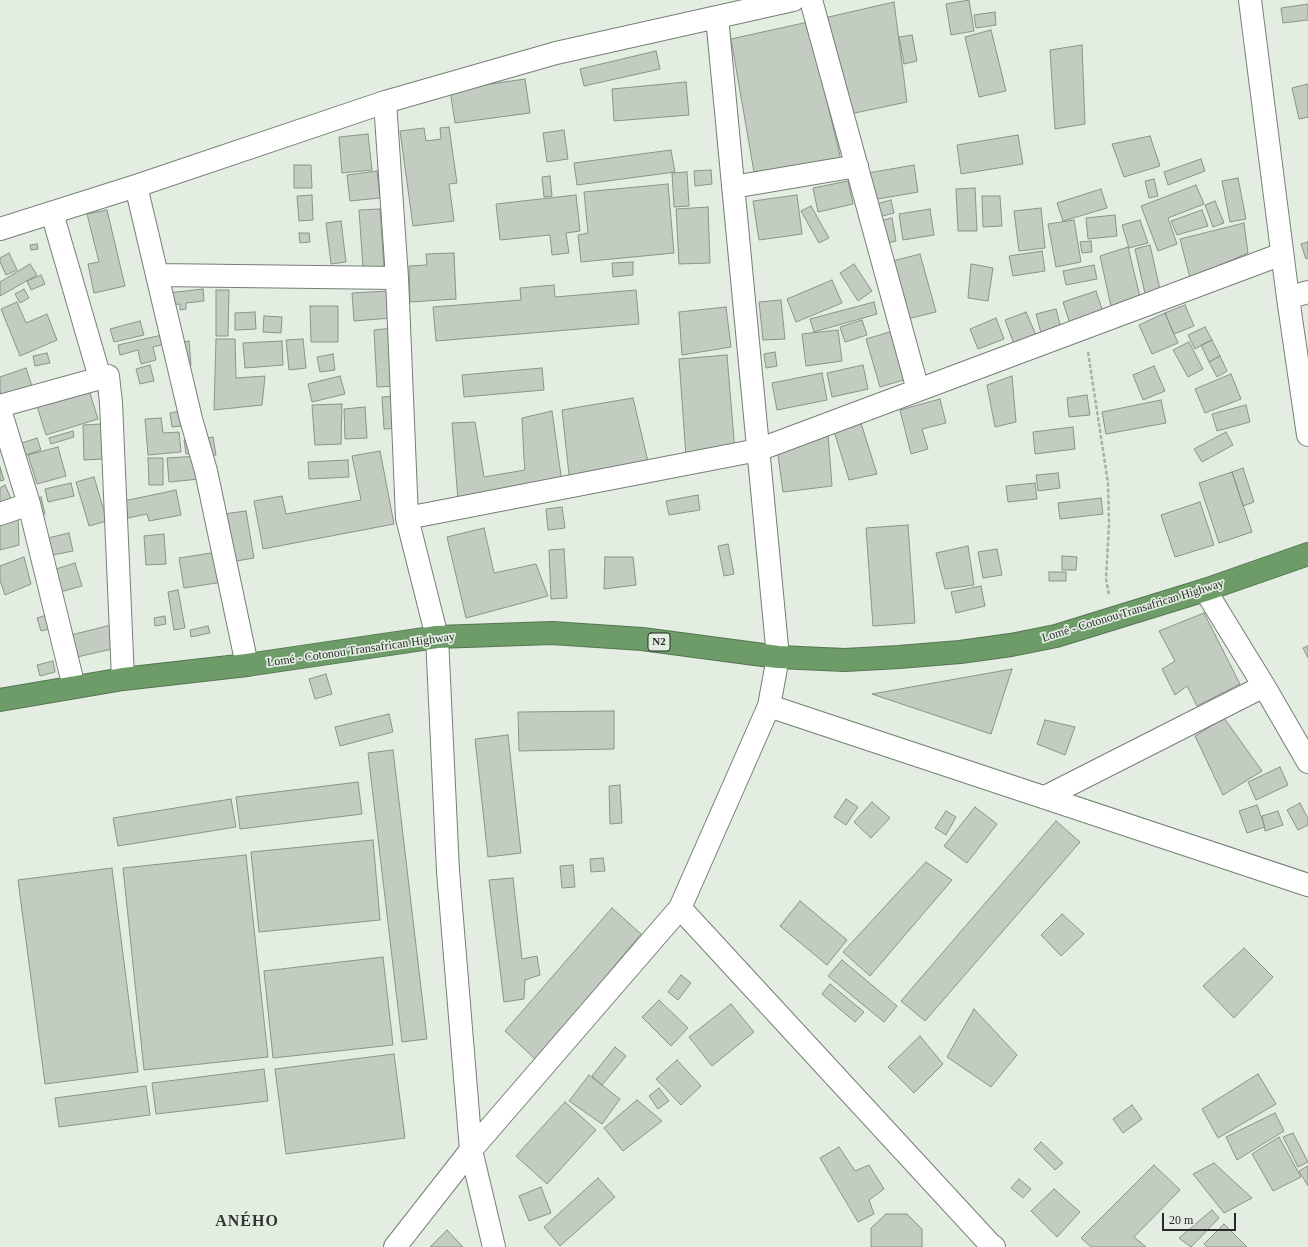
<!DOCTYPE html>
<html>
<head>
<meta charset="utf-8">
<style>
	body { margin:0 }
	#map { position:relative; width:1308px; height:1247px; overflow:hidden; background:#e3ede2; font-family:"Times New Roman",serif }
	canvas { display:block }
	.scale { position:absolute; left:1162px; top:1213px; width:74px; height:18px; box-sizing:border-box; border:2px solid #282c28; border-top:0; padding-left:5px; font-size:12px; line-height:14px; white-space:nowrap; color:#282c28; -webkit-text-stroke:3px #e3ede2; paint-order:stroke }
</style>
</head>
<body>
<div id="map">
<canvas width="1308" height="1247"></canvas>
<div class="scale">20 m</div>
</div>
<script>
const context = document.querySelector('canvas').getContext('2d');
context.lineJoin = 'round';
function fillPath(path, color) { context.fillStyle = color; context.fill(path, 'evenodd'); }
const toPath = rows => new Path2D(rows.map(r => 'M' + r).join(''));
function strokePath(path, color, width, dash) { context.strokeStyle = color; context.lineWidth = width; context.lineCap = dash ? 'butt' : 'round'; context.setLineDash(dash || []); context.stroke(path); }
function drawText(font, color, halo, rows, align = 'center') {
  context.font = font + ' "Times New Roman",serif'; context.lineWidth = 3.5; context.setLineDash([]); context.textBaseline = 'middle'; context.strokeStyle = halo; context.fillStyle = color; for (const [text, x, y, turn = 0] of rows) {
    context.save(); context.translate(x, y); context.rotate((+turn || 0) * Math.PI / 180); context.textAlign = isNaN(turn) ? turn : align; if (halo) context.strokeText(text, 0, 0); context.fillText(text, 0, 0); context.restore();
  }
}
const building = toPath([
	[969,0,974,31,951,35,946,4,969,0],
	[894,2,907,102,850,114,824,18,894,2],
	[1308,4,1308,20,1283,23,1281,8,1308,4],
	[995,12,996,25,976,28,974,15,995,12],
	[808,22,841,160,754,172,731,39,808,22],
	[991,30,1006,91,979,97,965,37,991,30],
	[912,35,917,61,904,64,899,37,912,35],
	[1082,45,1085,124,1055,129,1050,50,1082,45],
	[656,51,660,69,584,86,580,69,656,51],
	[525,79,530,113,455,123,450,90,525,79],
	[686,82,689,115,614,121,612,89,686,82],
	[1308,84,1308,117,1299,119,1292,88,1308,84],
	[449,127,457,183,449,184,454,221,413,226,400,131,424,128,426,141,441,139,440,128,449,127],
	[564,130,568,159,547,162,543,133,564,130],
	[368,134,372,170,342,173,339,137,368,134],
	[1018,135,1023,164,961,174,957,145,1018,135],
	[1150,136,1160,166,1124,177,1112,144,1150,136],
	[671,150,675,172,577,185,574,163,671,150],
	[1201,159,1205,171,1168,185,1164,172,1201,159],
	[294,165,311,165,312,188,294,188,294,165],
	[914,165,918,192,872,200,868,173,914,165],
	[711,170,712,184,695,186,694,171,711,170],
	[377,171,380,198,350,201,347,175,377,171],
	[687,172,689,206,674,207,672,173,687,172],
	[550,176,552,196,544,197,542,177,550,176],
	[1238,178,1246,219,1230,222,1222,181,1238,178],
	[1154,179,1158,196,1149,198,1145,181,1154,179],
	[848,181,853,204,818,212,813,188,848,181],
	[668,184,674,253,581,262,578,235,588,233,584,192,668,184],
	[1196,185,1204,204,1168,218,1177,244,1158,251,1141,206,1196,185],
	[975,188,977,231,958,231,956,189,975,188],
	[1101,189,1107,208,1063,221,1057,203,1101,189],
	[312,195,313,220,299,221,297,196,312,195],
	[576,195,580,231,566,233,569,253,552,255,550,235,500,240,496,204,576,195],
	[797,195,802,234,759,240,753,201,797,195],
	[982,196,1000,196,1002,226,983,227,982,196],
	[891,200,894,213,875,218,872,205,891,200],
	[1215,201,1224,223,1213,227,1205,205,1215,201],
	[811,206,829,238,819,243,801,211,811,206],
	[708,207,710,263,679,264,676,209,708,207],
	[1041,208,1045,248,1019,251,1014,211,1041,208],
	[380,209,384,267,363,268,359,210,380,209],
	[930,209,934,235,903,240,899,214,930,209],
	[107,210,125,286,94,293,88,264,99,262,87,214,107,210],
	[1202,210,1208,226,1177,235,1171,221,1202,210],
	[1115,215,1117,236,1088,239,1086,218,1115,215],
	[892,218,896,241,883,244,879,221,892,218],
	[1074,220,1081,262,1056,267,1048,224,1074,220],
	[1140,220,1148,243,1129,248,1122,225,1140,220],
	[341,221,346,262,331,264,326,223,341,221],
	[1244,223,1248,253,1190,278,1180,239,1244,223],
	[299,233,309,233,310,242,300,243,299,233],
	[1091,241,1092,252,1082,253,1080,242,1091,241],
	[1308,242,1308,258,1306,259,1301,244,1308,242],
	[37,244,38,249,31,250,30,245,37,244],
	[1150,245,1161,294,1146,298,1135,249,1150,245],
	[1128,247,1141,301,1112,311,1100,256,1128,247],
	[1042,251,1045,271,1013,276,1009,256,1042,251],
	[9,253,17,270,6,275,0,262,0,258,9,253],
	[454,253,456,299,410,302,409,266,427,265,426,254,454,253],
	[920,254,936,312,907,319,889,262,920,254],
	[633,262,633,275,613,277,612,263,633,262],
	[30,264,37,275,0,296,0,282,30,264],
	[854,264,872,291,858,301,840,273,854,264],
	[971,264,993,268,988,301,968,298,971,264],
	[1094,265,1097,279,1066,285,1063,271,1094,265],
	[41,275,45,284,31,290,27,281,41,275],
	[832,280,842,303,796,322,787,299,832,280],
	[554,285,555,297,636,290,639,324,436,341,433,307,521,300,520,288,554,285],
	[24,289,29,298,20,303,15,294,24,289],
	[203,289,204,301,186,303,186,309,180,310,180,304,170,305,168,293,203,289],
	[216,290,229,290,228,336,216,336,216,290],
	[389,291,391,318,354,321,352,293,389,291],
	[1096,291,1103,312,1070,324,1063,302,1096,291],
	[781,300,785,339,763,340,759,302,781,300],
	[17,302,26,323,47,314,57,340,20,356,1,309,17,302],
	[874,302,877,314,814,332,810,319,874,302],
	[1185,305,1194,326,1174,334,1165,313,1185,305],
	[310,306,338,306,338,342,311,342,310,306],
	[726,307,731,347,682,355,679,312,726,307],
	[1056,309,1061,328,1041,333,1036,314,1056,309],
	[255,312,256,329,235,330,235,313,255,312],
	[1026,312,1036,335,1014,344,1005,320,1026,312],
	[1165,313,1178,343,1152,354,1139,325,1165,313],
	[264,316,282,317,281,333,263,332,264,316],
	[996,318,1004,339,978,349,970,329,996,318],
	[862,320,867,335,845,342,840,327,862,320],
	[140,321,144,335,114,342,110,329,140,321],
	[1205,327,1212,340,1195,349,1188,335,1205,327],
	[393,328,396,386,377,387,374,330,393,328],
	[838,330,842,361,806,366,802,334,838,330],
	[893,331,907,379,880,387,866,339,893,331],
	[162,335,164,344,153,347,156,360,141,364,138,350,120,355,118,345,162,335],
	[216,339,235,339,236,378,265,376,262,405,214,410,216,339],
	[303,339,306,368,289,370,286,340,303,339],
	[1212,340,1220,356,1209,362,1201,345,1212,340],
	[189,341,191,365,185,365,182,342,189,341],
	[282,341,283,365,245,368,243,343,282,341],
	[1189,342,1203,369,1188,377,1173,350,1189,342],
	[775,352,777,366,766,368,764,354,775,352],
	[47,353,50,363,35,366,33,356,47,353],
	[333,354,335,370,320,372,317,357,333,354],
	[727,355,735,452,686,456,679,359,727,355],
	[1220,356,1227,371,1217,377,1209,362,1220,356],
	[150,365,154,381,140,384,136,369,150,365],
	[863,365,868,389,832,397,827,373,863,365],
	[1154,366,1165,391,1143,400,1133,375,1154,366],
	[26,368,33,389,3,400,0,391,0,377,26,368],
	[542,368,544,390,464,397,462,375,542,368],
	[822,373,827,400,777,410,772,383,822,373],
	[1231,374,1241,399,1205,413,1195,389,1231,374],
	[340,376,345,394,312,402,308,384,340,376],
	[1012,376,1016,422,995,427,987,385,1012,376],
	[89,390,98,419,46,435,37,406,89,390],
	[1087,395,1090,415,1069,417,1067,398,1087,395],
	[397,396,399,428,384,429,382,397,397,396],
	[633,398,649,466,570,484,562,410,633,398],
	[940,399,946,423,922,429,928,449,911,454,900,410,940,399],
	[1161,400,1166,423,1106,434,1102,412,1161,400],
	[342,404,341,444,315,445,312,405,342,404],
	[1246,405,1250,422,1217,431,1212,414,1246,405],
	[365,407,367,438,345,439,344,409,365,407],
	[187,410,189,425,172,427,170,413,187,410],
	[552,411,562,483,458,501,452,423,475,422,484,477,525,470,524,459,522,418,552,411],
	[161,418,163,433,179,432,181,452,148,455,145,419,161,418],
	[861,423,877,474,849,480,834,431,861,423],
	[102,424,103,459,84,460,83,425,102,424],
	[1073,427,1075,449,1035,454,1033,432,1073,427],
	[73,431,74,437,51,444,49,438,73,431],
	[1226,432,1233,445,1202,462,1194,449,1226,432],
	[828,434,832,486,783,492,777,448,828,434],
	[213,437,216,455,203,457,200,439,213,437],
	[37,438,41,450,17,458,13,446,37,438],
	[192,438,195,453,186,454,184,440,192,438],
	[58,447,66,476,37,484,28,455,58,447],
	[380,451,394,524,263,549,254,501,282,496,286,514,361,500,352,456,380,451],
	[199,456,200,479,169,482,167,458,199,456],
	[148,458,163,458,163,485,149,485,148,458],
	[348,460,349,477,309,479,308,462,348,460],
	[0,467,4,480,0,481,0,467],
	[1243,468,1254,502,1243,506,1232,472,1243,468],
	[1232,472,1252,532,1219,543,1199,483,1232,472],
	[1058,473,1060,488,1038,491,1036,475,1058,473],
	[94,477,107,521,89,526,76,482,94,477],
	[71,483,74,496,48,502,45,489,71,483],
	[1035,483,1037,499,1008,502,1006,486,1035,483],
	[5,485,12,501,0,506,0,488,5,485],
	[176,490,181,515,149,521,147,514,128,518,124,501,176,490],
	[698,495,700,510,669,515,666,501,698,495],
	[41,497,45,514,34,516,31,499,41,497],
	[1101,498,1103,514,1060,519,1058,503,1101,498],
	[1200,502,1214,545,1175,557,1161,515,1200,502],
	[562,507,565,528,548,530,546,509,562,507],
	[246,511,254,558,231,562,224,514,246,511],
	[18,517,19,545,0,550,0,522,18,517],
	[908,525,915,623,873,626,866,528,908,525],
	[484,528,494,573,536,564,548,596,466,618,447,537,484,528],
	[69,533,73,551,53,555,48,538,69,533],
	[164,534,166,564,146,565,144,536,164,534],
	[728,544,734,574,724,576,718,546,728,544],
	[968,546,974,585,945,589,936,553,968,546],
	[564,549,567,598,551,599,549,550,564,549],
	[997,549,1002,575,983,578,978,552,997,549],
	[218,552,223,582,184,588,179,558,218,552],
	[1062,556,1077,557,1076,570,1062,570,1062,556],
	[24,557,31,584,5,595,0,580,0,566,24,557],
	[605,557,633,557,636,585,604,589,605,557],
	[75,563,82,586,60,592,53,570,75,563],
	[1049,572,1066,572,1066,581,1049,581,1049,572],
	[981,586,985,606,956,613,951,592,981,586],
	[178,590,185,628,174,630,168,592,178,590],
	[1204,613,1240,684,1197,706,1187,686,1175,695,1162,669,1175,661,1159,631,1204,613],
	[50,614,54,628,41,631,37,618,50,614],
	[165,616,166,624,155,626,154,618,165,616],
	[115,624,121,647,77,657,71,635,115,624],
	[208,626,210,633,191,637,190,630,208,626],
	[1308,646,1308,658,1303,648,1308,646],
	[53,661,55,672,40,676,37,665,53,661],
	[1012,669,991,734,872,694,1012,669],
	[326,674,332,694,315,699,309,679,326,674],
	[614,711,614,749,519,751,518,712,614,711],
	[389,714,393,732,340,746,335,727,389,714],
	[1224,718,1262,771,1223,795,1195,736,1224,718],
	[1045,720,1075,727,1065,755,1037,744,1045,720],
	[508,735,521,853,488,857,475,739,508,735],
	[393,750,427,1039,402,1042,368,753,393,750],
	[1280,767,1288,785,1256,800,1248,782,1280,767],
	[358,782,362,814,240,829,236,797,358,782],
	[620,785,622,823,610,824,609,786,620,785],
	[231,799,236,827,118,846,113,818,231,799],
	[846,799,858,807,846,825,834,817,846,799],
	[872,802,890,818,871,838,854,822,872,802],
	[1300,803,1308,819,1308,825,1298,830,1287,810,1300,803],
	[1257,805,1265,827,1247,833,1239,811,1257,805],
	[975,807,997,824,967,863,944,846,975,807],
	[946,811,956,817,946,835,935,828,946,811],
	[1278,811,1283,825,1265,831,1262,816,1278,811],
	[1056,821,1080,842,925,1021,901,1001,1056,821],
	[373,840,380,920,259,932,251,852,373,840],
	[246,855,268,1057,144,1070,123,868,246,855],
	[603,858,605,871,591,872,590,859,603,858],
	[926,862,952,880,870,976,843,952,926,862],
	[573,865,575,887,562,888,560,866,573,865],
	[112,868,138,1072,45,1084,18,880,112,868],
	[513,878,522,959,537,956,540,975,525,980,524,999,504,1002,489,880,513,878],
	[800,901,847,940,827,965,780,926,800,901],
	[612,908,641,934,536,1060,505,1031,612,908],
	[1062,914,1084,934,1061,956,1041,935,1062,914],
	[1244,948,1273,977,1234,1018,1203,986,1244,948],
	[383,957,393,1045,273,1058,264,971,383,957],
	[842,960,897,1006,884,1022,828,976,842,960],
	[681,975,691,983,678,1000,668,992,681,975],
	[830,984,864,1012,855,1022,822,994,830,984],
	[659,1000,688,1028,671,1046,642,1017,659,1000],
	[731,1004,754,1032,712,1066,689,1037,731,1004],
	[974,1009,1017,1055,991,1087,947,1057,974,1009],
	[920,1036,943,1064,914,1093,888,1067,920,1036],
	[615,1047,626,1056,602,1085,592,1076,615,1047],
	[394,1054,405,1138,286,1154,275,1069,394,1054],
	[677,1060,701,1086,681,1105,656,1079,677,1060],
	[264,1069,268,1101,156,1114,152,1083,264,1069],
	[1258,1074,1276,1104,1218,1138,1202,1109,1258,1074],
	[589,1075,620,1099,602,1124,569,1101,589,1075],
	[146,1086,150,1115,59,1127,55,1098,146,1086],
	[659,1088,669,1101,658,1109,649,1096,659,1088],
	[637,1100,662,1121,623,1151,604,1128,637,1100],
	[565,1102,596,1130,547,1184,516,1156,565,1102],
	[1132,1105,1142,1119,1123,1133,1113,1119,1132,1105],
	[1275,1113,1284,1131,1237,1160,1226,1137,1275,1113],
	[1293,1133,1308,1162,1298,1167,1283,1137,1293,1133],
	[1279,1137,1301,1177,1273,1191,1252,1154,1279,1137],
	[1041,1142,1063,1163,1055,1170,1034,1149,1041,1142],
	[839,1147,855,1171,869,1165,884,1189,869,1200,874,1214,858,1222,820,1158,839,1147],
	[1214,1163,1252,1198,1224,1213,1193,1174,1214,1163],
	[1154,1165,1180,1190,1134,1237,1146,1247,1091,1247,1081,1238,1154,1165],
	[1308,1166,1308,1186,1299,1171,1308,1166],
	[598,1178,615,1197,560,1246,544,1227,598,1178],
	[1019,1179,1031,1189,1023,1198,1011,1188,1019,1179],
	[541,1187,551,1213,529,1221,519,1196,541,1187],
	[1054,1189,1080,1212,1057,1237,1031,1211,1054,1189],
	[1212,1210,1219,1218,1191,1247,1179,1238,1212,1210],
	[886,1214,907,1214,922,1229,922,1247,871,1247,871,1228,886,1214],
	[1224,1224,1247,1247,1207,1247,1204,1244,1224,1224],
	[447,1230,463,1247,430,1247,447,1230]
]);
fillPath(building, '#c2ccc1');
strokePath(building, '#8a9489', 1);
const minor = toPath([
	[811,0,918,390],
	[1250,0,1288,298,1308,435],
	[385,102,397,278,407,518,437,637,448,871,471,1150,494,1247],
	[136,186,191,419,206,471,247,665],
	[733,187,857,166],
	[52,213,100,378],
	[0,229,136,186,385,102,556,53,793,0],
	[157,275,397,278],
	[1288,298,1308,292],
	[0,406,108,376,111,403,123,679],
	[0,410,29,504,74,687],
	[0,514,29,504],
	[407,518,758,450,1282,254],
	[1205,590,1264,686,1308,762],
	[769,706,1308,885],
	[1045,797,1264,686],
	[680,908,990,1244,994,1247],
	[395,1247,471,1150,680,908,769,706,778,657,717,17]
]);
const highway = toPath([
	[0,700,123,679,247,665,437,637,552,633,642,639,778,657,845,660,899,657,960,652,1011,645,1056,636,1205,590,1308,554]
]);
strokePath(minor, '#767f75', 24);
strokePath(highway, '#557552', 24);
strokePath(toPath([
	[1088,352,1108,483,1109,524,1106,579,1109,595]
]), '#a8b0a7', 2.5, [4, 2]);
strokePath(minor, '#fff', 22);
strokePath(highway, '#6d9c68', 22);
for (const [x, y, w] of [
	[659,642,22]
]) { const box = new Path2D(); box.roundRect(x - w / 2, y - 9, w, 18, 3); context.fillStyle = '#e3ede2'; context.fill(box); strokePath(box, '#282c28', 1); }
drawText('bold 11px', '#282c28', null, [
	["N2",659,642]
]);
drawText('12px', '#282c28', '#e3ede2', [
	["Lomé - Cotonou Transafrican Highway",1133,611,-17],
	["Lomé - Cotonou Transafrican Highway",361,650,-8]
]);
context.letterSpacing = '1px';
drawText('bold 16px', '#2f362e', '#e3ede2', [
	["ANÉHO",247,1222]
]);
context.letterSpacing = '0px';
</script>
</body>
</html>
